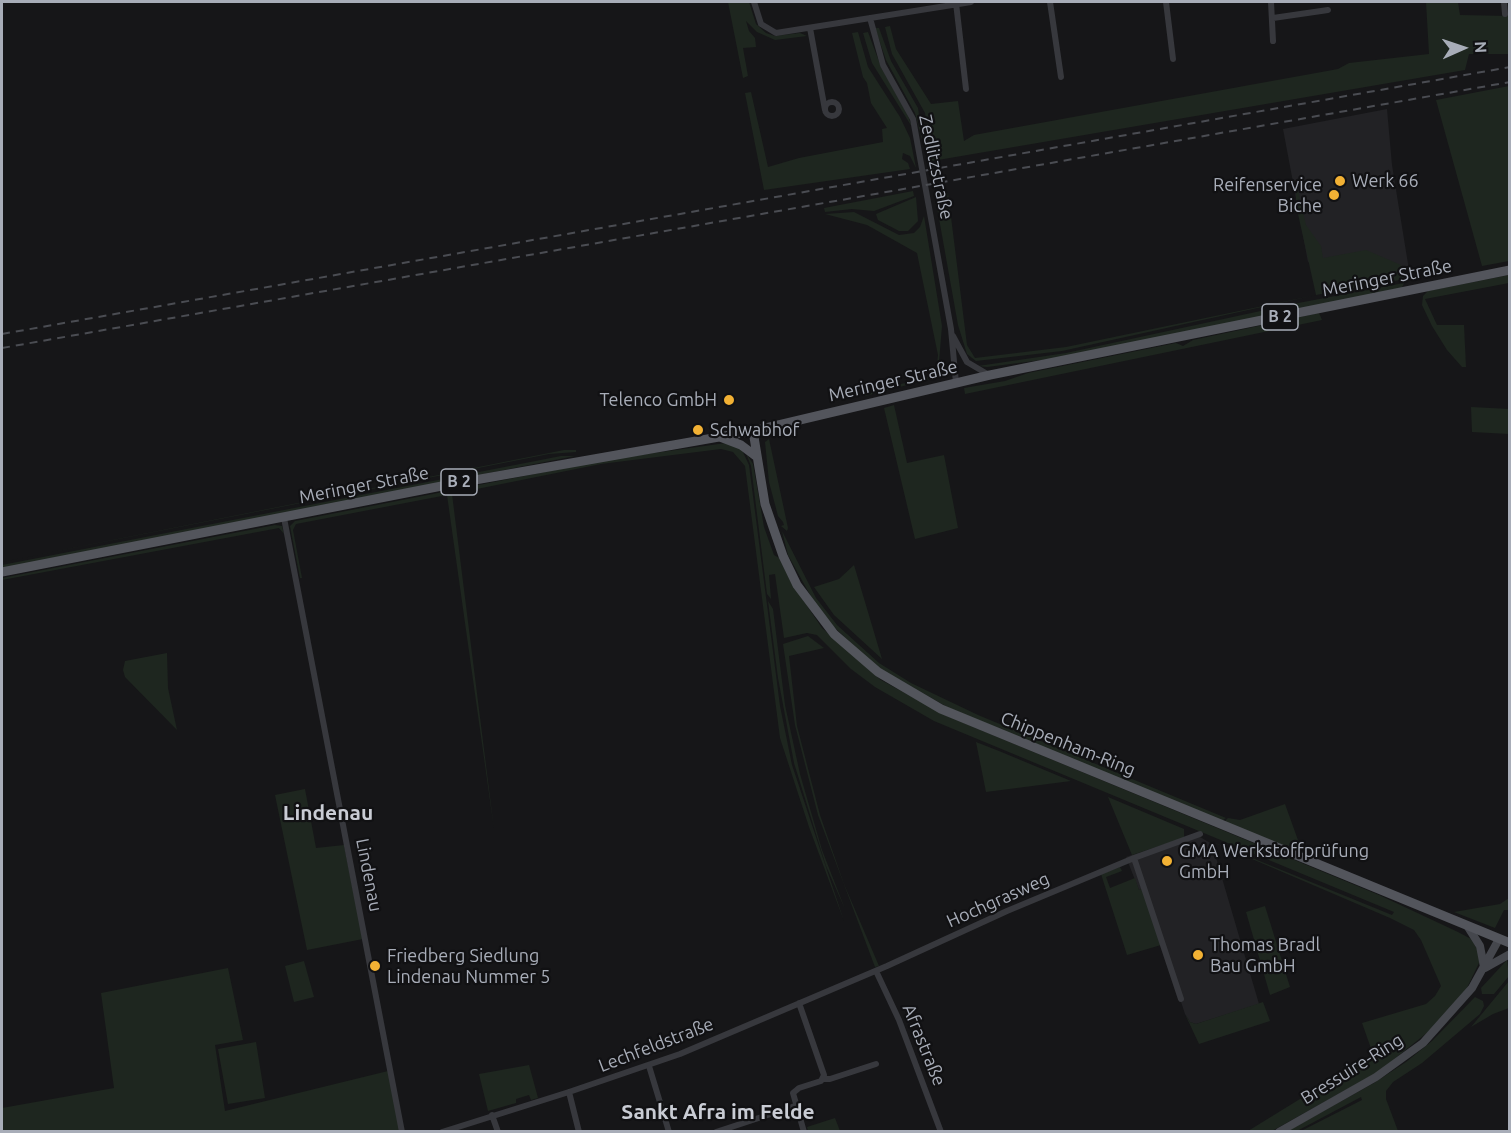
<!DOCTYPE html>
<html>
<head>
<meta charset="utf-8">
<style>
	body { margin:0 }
	#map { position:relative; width:1511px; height:1133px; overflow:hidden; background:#161618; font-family:Ubuntu,sans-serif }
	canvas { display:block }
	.frame { position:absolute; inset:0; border:3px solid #a8adb8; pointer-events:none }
	.north { position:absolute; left:1433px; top:18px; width:60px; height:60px; -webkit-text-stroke:4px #111113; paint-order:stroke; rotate:87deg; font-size:16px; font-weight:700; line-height:24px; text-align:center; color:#a8adb8 }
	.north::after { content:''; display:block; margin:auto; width:21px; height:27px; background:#a8adb8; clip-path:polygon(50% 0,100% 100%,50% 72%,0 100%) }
</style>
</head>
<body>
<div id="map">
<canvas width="1511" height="1133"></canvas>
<div class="frame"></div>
<div class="north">N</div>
</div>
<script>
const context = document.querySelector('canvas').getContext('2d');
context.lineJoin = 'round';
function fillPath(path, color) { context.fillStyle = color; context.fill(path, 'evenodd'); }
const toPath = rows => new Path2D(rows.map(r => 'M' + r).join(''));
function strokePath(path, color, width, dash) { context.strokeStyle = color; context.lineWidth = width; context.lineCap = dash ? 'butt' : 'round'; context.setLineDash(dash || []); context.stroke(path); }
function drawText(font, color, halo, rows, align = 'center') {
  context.font = font + ' Ubuntu,sans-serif'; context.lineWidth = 4.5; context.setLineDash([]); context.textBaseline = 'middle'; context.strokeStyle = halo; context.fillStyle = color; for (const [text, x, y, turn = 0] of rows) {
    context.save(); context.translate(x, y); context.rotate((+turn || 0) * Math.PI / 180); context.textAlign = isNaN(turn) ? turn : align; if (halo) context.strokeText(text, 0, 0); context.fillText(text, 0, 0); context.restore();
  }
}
fillPath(toPath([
	[1387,109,1392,165,1409,270,1362,254,1308,262,1283,129],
	[1186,837,1200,837,1212,844,1259,1004,1196,1024,1190,1022,1185,1014,1144,889,1139,890,1126,857]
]), '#222225');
fillPath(toPath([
	[728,2,749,2,756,24,766,33,775,36,800,33,807,36,775,40,757,32,746,21,749,31,755,38,756,47,743,48,748,76,743,78],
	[1426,2,1458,2,1460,15,1509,16,1510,54,1469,54,1465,70,932,161,925,113,892,54,885,27,890,26,896,49,931,104,958,101,964,141,974,135,1338,69,1349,63,1429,54],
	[875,28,879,28,891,61,918,108,923,143,915,113,886,60],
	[858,32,868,67,900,117,910,138,916,168,910,156,903,153,902,159,908,163,910,169,764,190,745,93,751,92,768,167,799,158,883,142,882,129,887,128,871,103,867,83,863,77,852,33],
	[868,32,881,67,907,113,912,127,872,63,863,33],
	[1509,86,1509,261,1482,266,1436,100],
	[1296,181,1306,225,1321,246,1323,258,1366,250,1401,265,1405,279,1316,295,1062,351,976,361,967,354,958,325,935,196,948,193,967,345,975,358,1066,347,1316,295,1296,205],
	[913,191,914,196,874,211,852,209,825,212,824,208],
	[916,197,918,221,908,231,899,231,878,220,876,214],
	[854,212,899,235,914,233,920,227,924,216,942,326,938,374,934,378,865,396,863,395,936,374,938,355,917,253,867,225,825,214],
	[1509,275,1509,283,1425,299,1437,325,1464,325,1466,367,1462,367,1447,350,1432,326,1422,305,1423,296,1428,291],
	[1404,283,1402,288,1058,358,987,367,978,366,1066,353,1293,304],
	[1319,313,1322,320,965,394,964,388,1005,381,1028,373,1176,343,1183,346,1193,340],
	[894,405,907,463,944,455,958,528,915,539,884,408],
	[1471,407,1509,409,1509,434,1472,432],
	[769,439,788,528,787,531,781,526,784,525,783,522,778,516,769,482,765,442],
	[726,443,740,446,749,465,780,706,792,765,844,921,809,827,780,738,745,466,733,452,721,449,601,464,452,494,494,829,447,495,296,524,293,530,302,578,300,578,290,526,295,521,611,459],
	[564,450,576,450,576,452,549,454,2,562],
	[746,453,753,464,764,527,774,555,779,558,791,582,822,628,881,680,949,717,1379,895,1458,932,1471,939,1479,952,1479,963,1464,994,1438,1024,1378,1072,1272,1131,1248,1131,1373,1054,1362,1023,1426,1004,1435,996,1441,986,1421,940,1414,930,1390,918,1203,838,1392,915,1394,912,934,721,875,687,851,669,817,635,807,633,784,638,775,574,769,575,771,599,767,594,751,466],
	[561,456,575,456,2,569,2,565],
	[275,525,282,526,284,534,279,528,2,580,2,578],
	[782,531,816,598,837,625,879,663,911,683,978,715,1226,818,1222,821,949,708,875,666,833,626,814,602,788,555],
	[854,565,882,659,834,615,814,587,839,579],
	[768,601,773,609,785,705,800,774,822,850,845,909,826,866,794,763,778,678],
	[808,636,824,648,789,656,797,726,820,815,844,884,879,966,875,967,818,815,795,725,783,644],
	[167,653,168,688,177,730,125,677,123,670,125,661],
	[976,742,999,751,1071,781,986,792],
	[305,789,316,848,344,845,363,939,307,950,275,795],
	[1108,797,1184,829,1184,838,1132,855],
	[1285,804,1303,854,1224,822,1228,818,1240,820],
	[1120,867,1122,871,1106,877,1110,888,1135,878,1139,890,1144,888,1161,945,1127,955,1101,874],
	[1509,898,1509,910,1504,910,1495,928,1454,912,1500,904],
	[1265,906,1290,987,1270,995,1246,912],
	[1507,960,1509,976,1494,994,1482,994,1481,988],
	[304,961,314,997,294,1002,285,966],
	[228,968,243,1040,215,1045,225,1111,388,1071,400,1131,2,1132,2,1108,114,1088,101,993],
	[1509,981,1509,1008,1493,1014,1471,1027],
	[1475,997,1483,1001,1484,1006,1480,1014,1422,1063,1393,1082,1386,1091,1386,1099,1398,1131,1301,1131,1362,1100,1361,1097,1297,1131,1286,1132,1374,1083,1406,1062,1432,1041],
	[1263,1002,1270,1021,1199,1044,1185,1014,1190,1022,1196,1024],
	[256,1042,265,1098,228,1104,218,1049],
	[529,1065,538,1098,531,1100,529,1095,516,1099,516,1103,488,1111,479,1074],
	[835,1118,840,1131,808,1131,807,1127]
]), '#1e261f');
strokePath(toPath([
	[754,2,761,24,776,33,971,2],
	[1050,2,1061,77],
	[1166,2,1173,59],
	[1271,2,1273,41],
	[1504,2,1505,14],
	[956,3,966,89],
	[870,18,883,65,913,119,951,329,956,383],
	[1273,18,1328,10],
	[810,28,825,110],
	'825 109a7 7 0 1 1 14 0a7 7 0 1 1-14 0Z',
	[953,336,967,362,989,375],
	[284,518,402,1132],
	[1134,858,1181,999],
	[876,971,899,1020,941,1132],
	[799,1003,824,1075,821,1081,799,1088,793,1093,804,1132],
	[649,1066,669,1132],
	[824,1079,830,1079,876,1064],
	[569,1092,579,1132],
	[492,1115,498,1132],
	[442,1132,569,1092,680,1054,887,966,1007,911,1134,858,1200,834],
	[716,1132,795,1106]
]), '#37383d', 6);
strokePath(toPath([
	[1468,927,1480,946,1484,967],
	[1485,968,1510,954],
	[1279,1132,1376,1077,1423,1043,1472,988,1499,939]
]), '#45474d', 8);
strokePath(toPath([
	[753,431,765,504,783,556,797,585,834,634,878,672,941,709,1510,943],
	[720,437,741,445,757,457],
	[2,572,452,484,753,431,990,375,1510,270]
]), '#53555c', 9);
strokePath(toPath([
	[2,334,1510,67],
	[2,348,1510,82]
]), '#4a4c52', 2, [8, 6]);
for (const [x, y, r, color] of [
	[1340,181,6,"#f2b134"],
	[1334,195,6,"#f2b134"],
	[729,400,6,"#f2b134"],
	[698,430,6,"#f2b134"],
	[1167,861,6,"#f2b134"],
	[1198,955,6,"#f2b134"],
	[375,966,6,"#f2b134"]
]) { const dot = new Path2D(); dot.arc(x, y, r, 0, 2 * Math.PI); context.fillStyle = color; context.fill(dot); strokePath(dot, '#111113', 2); }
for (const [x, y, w] of [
	[1280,317,36],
	[459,482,36]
]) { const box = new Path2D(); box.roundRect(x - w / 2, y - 13, w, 26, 4.5); context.fillStyle = '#111113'; context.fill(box); strokePath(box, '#a8adb8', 1.5); }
drawText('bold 16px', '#a8adb8', null, [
	["B 2",1280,317],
	["B 2",459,482]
]);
drawText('18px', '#a8adb8', '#111113', [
	["Zedlitzstraße",936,167,78],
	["Meringer Straße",1387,278,-11],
	["Meringer Straße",893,381,-13],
	["Meringer Straße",364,485,-11],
	["Chippenham-Ring",1068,744,22],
	["Lindenau",369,875,79],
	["Hochgrasweg",998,900,-24],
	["Lechfeldstraße",656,1045,-21],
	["Afrastraße",924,1045,68],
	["Bressuire-Ring",1352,1069,-32]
]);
drawText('18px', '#a8adb8', '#111113', [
	["Werk 66",1352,181],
	["Reifenservice",1322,185,"right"],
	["Biche",1322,206,"right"],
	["Telenco GmbH",717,400,"right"],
	["Schwabhof",710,430],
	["GMA Werkstoffprüfung",1179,851],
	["GmbH",1179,872],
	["Thomas Bradl",1210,945],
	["Bau GmbH",1210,966],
	["Friedberg Siedlung",387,956],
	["Lindenau Nummer 5",387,977]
], 'left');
drawText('bold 21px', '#c9ccd4', '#111113', [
	["Lindenau",328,813],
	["Sankt Afra im Felde",718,1112]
]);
</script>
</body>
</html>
